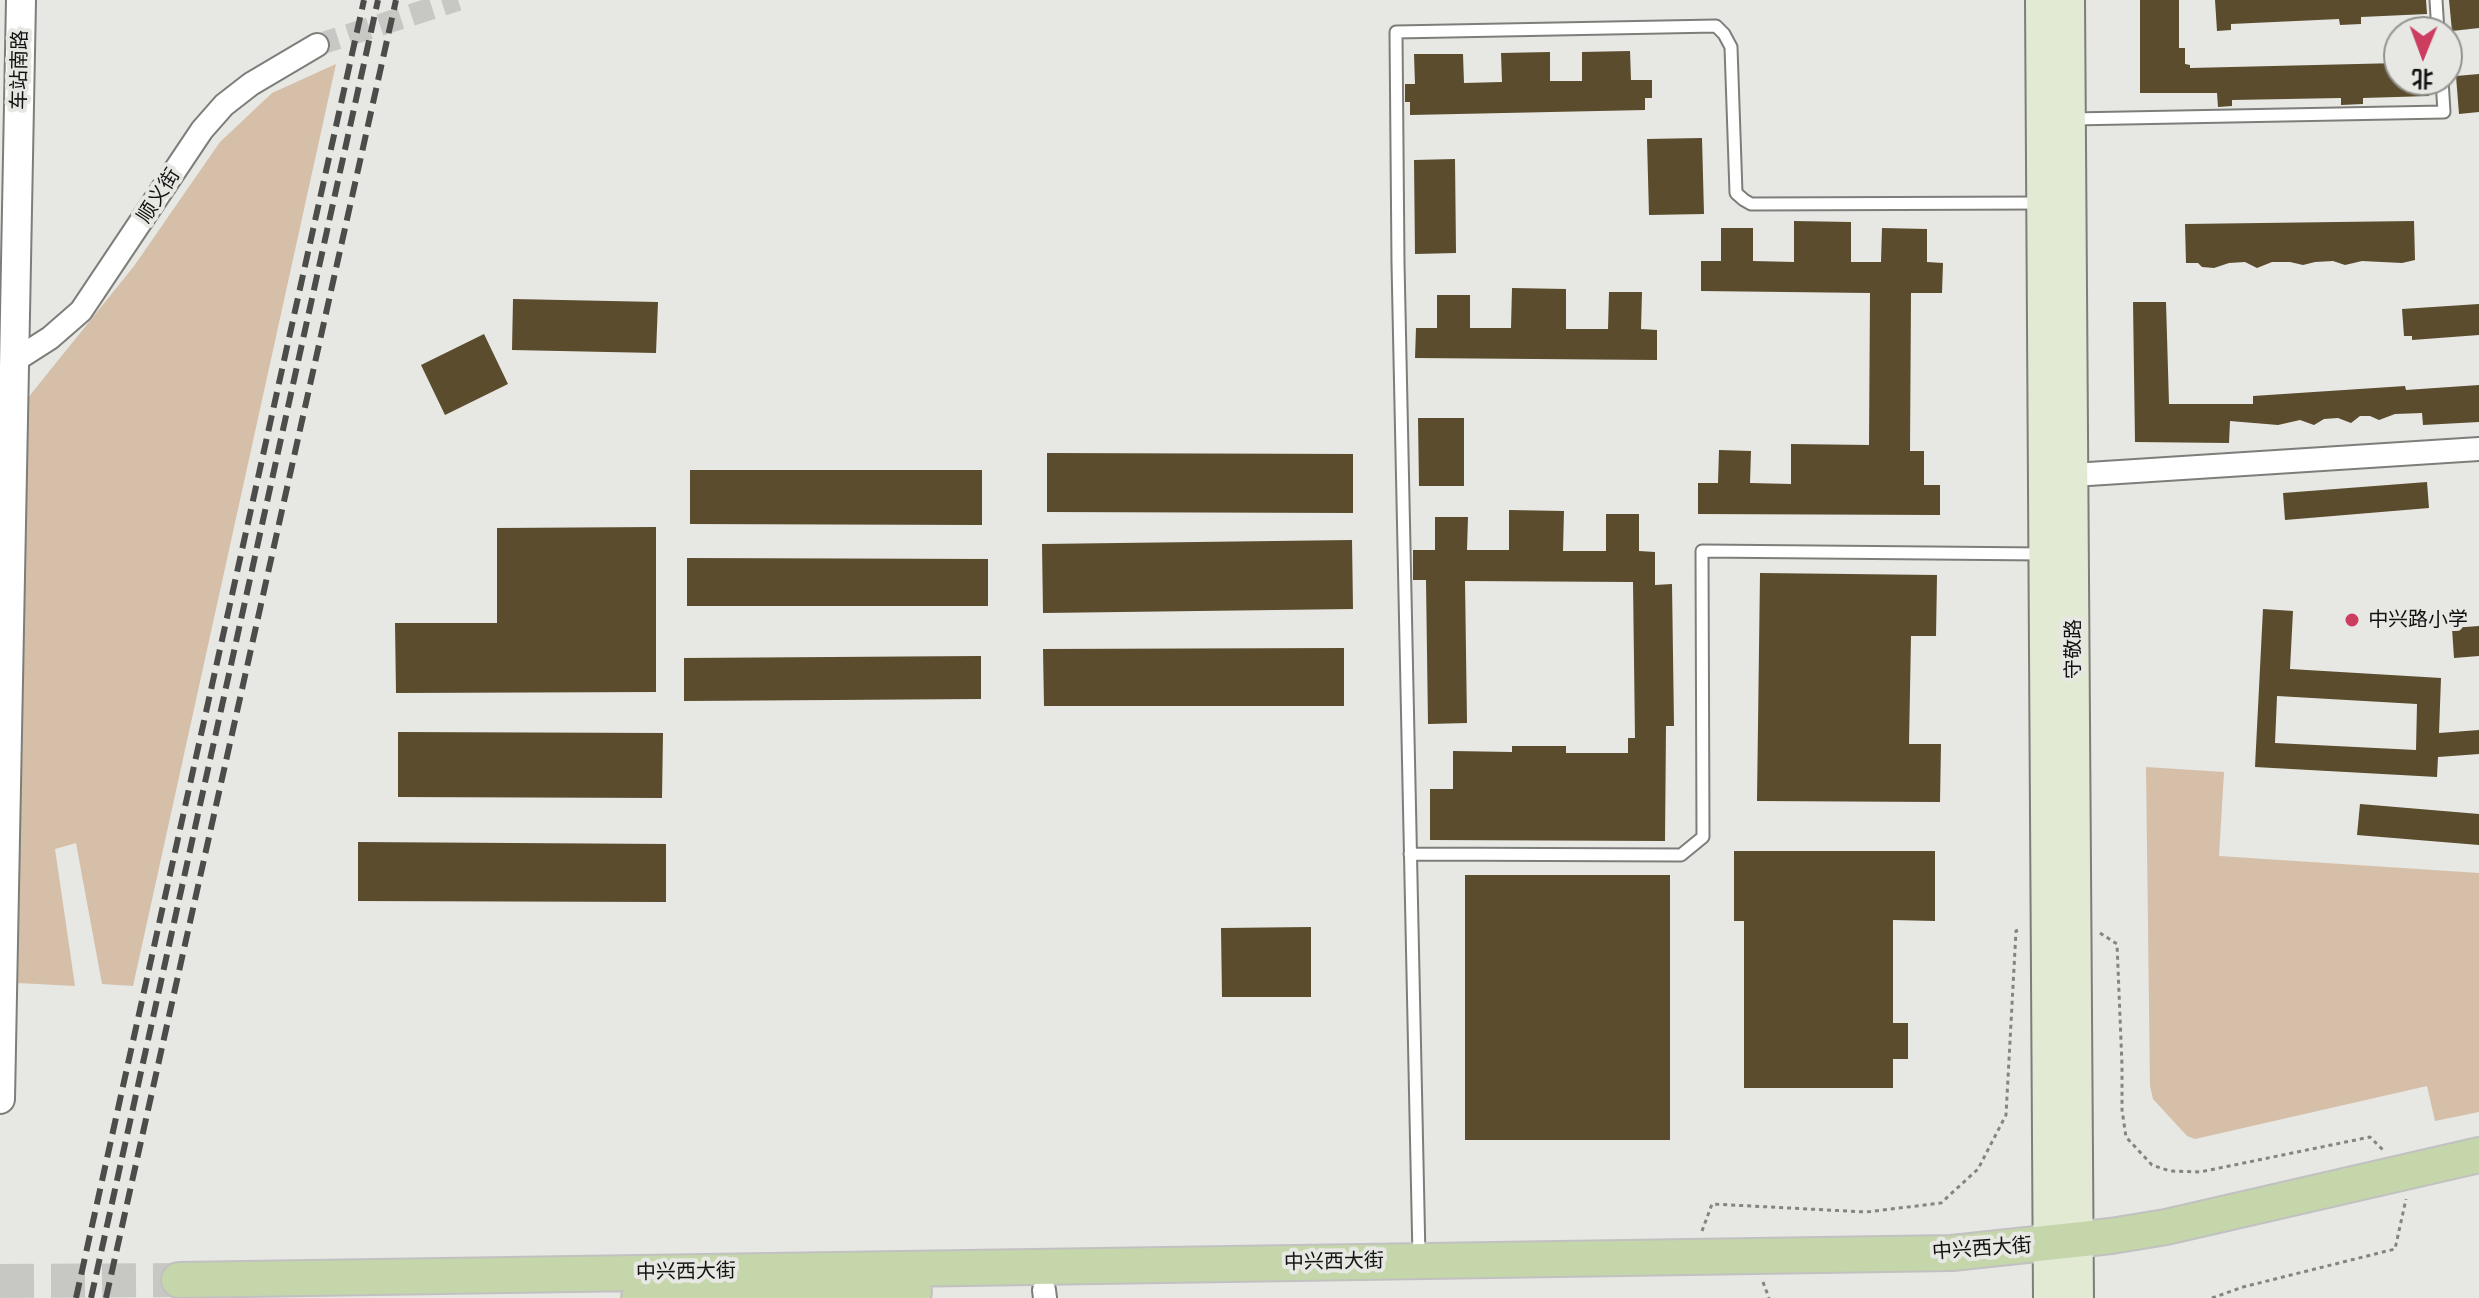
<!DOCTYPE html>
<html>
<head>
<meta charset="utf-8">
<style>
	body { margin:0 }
	#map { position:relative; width:2479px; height:1298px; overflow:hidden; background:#e7e7e3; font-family:"Roboto Serif","Noto Sans SC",serif }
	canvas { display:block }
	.north { position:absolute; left:2383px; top:16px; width:80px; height:80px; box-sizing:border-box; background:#e7e7e3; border:2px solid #92928f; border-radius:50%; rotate:181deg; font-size:22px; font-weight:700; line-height:32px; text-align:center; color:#121211 }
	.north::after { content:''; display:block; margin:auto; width:28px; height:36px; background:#cc3d5f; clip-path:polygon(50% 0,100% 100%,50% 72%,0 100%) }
</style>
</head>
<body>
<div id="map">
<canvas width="2479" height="1298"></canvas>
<div class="north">北</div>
</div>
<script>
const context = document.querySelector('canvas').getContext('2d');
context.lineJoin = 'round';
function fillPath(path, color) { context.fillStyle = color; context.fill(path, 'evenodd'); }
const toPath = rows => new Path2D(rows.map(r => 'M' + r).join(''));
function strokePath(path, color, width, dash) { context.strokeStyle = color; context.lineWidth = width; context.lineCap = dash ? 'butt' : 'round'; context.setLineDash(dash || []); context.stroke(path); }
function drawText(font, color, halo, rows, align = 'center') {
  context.font = font + ' "Roboto Serif","Noto Sans SC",serif'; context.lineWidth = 8; context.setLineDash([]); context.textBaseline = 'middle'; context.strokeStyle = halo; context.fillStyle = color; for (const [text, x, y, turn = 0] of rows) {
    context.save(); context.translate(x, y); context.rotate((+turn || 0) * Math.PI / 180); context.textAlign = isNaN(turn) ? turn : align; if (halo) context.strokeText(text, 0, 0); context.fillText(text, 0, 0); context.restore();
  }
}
fillPath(toPath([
	[336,64,133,986,102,984,76,843,55,849,75,986,18,983,27,399,134,266,220,142,272,93],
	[2146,767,2224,772,2219,856,2479,873,2479,1112,2435,1121,2427,1086,2195,1139,2187,1136,2153,1099,2150,1086]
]), '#d5bfa8');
fillPath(toPath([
	[2140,0,2179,0,2179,48,2185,48,2185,64,2190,65,2190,68,2399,63,2399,80,2428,80,2429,96,2363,98,2363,104,2341,105,2341,98,2232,100,2232,106,2218,107,2217,93,2140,93],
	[2215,0,2426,0,2427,14,2361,17,2361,24,2340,25,2339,19,2231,24,2231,30,2217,31],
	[2449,0,2479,0,2479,28,2452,31],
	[1630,51,1631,80,1652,80,1652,98,1645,98,1645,110,1410,115,1410,102,1405,102,1405,84,1415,84,1414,54,1463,54,1464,83,1502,82,1501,53,1550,52,1550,81,1582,81,1582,52],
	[2479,74,2479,112,2459,114,2456,76],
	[1702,138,1704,214,1649,215,1647,139],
	[1455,159,1456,253,1415,254,1414,160],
	[1794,221,1851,222,1851,262,1881,262,1882,228,1927,229,1927,262,1943,263,1942,293,1911,293,1910,451,1924,451,1924,485,1940,485,1940,515,1698,514,1698,483,1718,483,1719,450,1751,451,1750,483,1791,484,1791,444,1869,445,1870,293,1701,291,1701,261,1721,261,1721,228,1753,228,1753,261,1794,262],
	[2414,221,2415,260,2402,263,2362,261,2345,265,2333,261,2315,262,2303,265,2290,262,2272,262,2257,268,2245,262,2229,263,2214,268,2202,267,2198,263,2186,263,2185,224],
	[1512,288,1566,289,1566,329,1608,329,1609,292,1642,292,1641,329,1657,330,1657,360,1415,358,1416,328,1437,328,1437,295,1470,295,1470,328,1511,328],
	[513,299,658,302,656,353,512,350],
	[2133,302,2166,302,2169,404,2253,404,2253,396,2405,386,2406,390,2479,385,2479,422,2423,425,2422,413,2395,414,2379,420,2370,416,2360,416,2351,423,2338,418,2324,419,2314,425,2300,420,2278,425,2230,421,2229,443,2135,442],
	[2479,304,2479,335,2412,340,2412,336,2404,336,2402,309],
	[484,334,508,384,445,415,421,365],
	[1418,418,1464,418,1464,486,1419,486],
	[1047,453,1353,454,1353,513,1047,512],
	[690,470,982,470,982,525,690,524],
	[2427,482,2429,508,2285,520,2283,493],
	[1509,510,1564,511,1563,551,1606,551,1606,514,1639,514,1639,551,1655,552,1655,585,1672,584,1674,726,1666,726,1665,841,1430,840,1430,789,1453,789,1453,751,1512,752,1512,746,1566,746,1566,753,1628,753,1628,738,1635,738,1633,582,1465,581,1467,723,1428,724,1426,580,1413,580,1413,550,1435,550,1435,517,1468,517,1467,550,1509,550],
	[656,527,656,692,396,693,395,623,497,623,497,528],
	[1352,540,1353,609,1043,613,1042,544],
	[687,558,988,559,988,606,687,606],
	[1760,573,1937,575,1936,636,1911,636,1909,744,1941,744,1940,802,1757,801],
	[2263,609,2293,611,2290,669,2441,678,2439,733,2479,730,2479,754,2438,757,2437,777,2255,767],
	[2277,696,2417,704,2416,750,2275,743],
	[2479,626,2479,656,2454,658,2452,628],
	[1344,648,1344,706,1044,706,1043,649],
	[981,656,981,699,684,701,684,658],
	[398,732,663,733,662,798,398,797],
	[2360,804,2479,814,2479,845,2357,835],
	[358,842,666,844,666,902,358,901],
	[1734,851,1935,851,1935,921,1893,920,1893,1023,1908,1023,1908,1059,1893,1059,1893,1088,1744,1088,1744,921,1734,921],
	[1465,875,1670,875,1670,1140,1465,1140],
	[1311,927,1311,997,1222,997,1221,928]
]), '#5a4c2d');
strokePath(toPath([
	[317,45,458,0]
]), '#c7c7c4', 22, [22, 11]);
strokePath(toPath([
	[0,1281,179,1280]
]), '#c7c7c4', 34, [34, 17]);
const service = toPath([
	[2436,0,2438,32],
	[2072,119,2444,112,2442,80],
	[1410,854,1681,855,1703,837,1702,551,2044,554],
	[1419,1257,1398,263,1396,32,1716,26,1724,34,1731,47,1736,193,1744,200,1751,204,2042,203]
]);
const minor = toPath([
	[14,361,50,338,81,311,202,130,224,105,251,84,317,45],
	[2073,475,2479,449],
	[1044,1290,1045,1298]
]);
const tertiary = toPath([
	[0,1099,21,0]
]);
const secondary = toPath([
	[2041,0,2049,1298],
	[2069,0,2078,1298]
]);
const primary = toPath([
	[179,1280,1952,1253,2111,1236,2166,1227,2479,1155],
	[639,1298,914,1292]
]);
strokePath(service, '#7d7d7a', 15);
strokePath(minor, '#7d7d7a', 26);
strokePath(tertiary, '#7d7d7a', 32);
strokePath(secondary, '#7d7d7a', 34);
strokePath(primary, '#c1c1c1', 38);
strokePath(toPath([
	[2100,933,2117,944,2122,1065,2122,1110,2126,1137,2152,1165,2170,1171,2200,1172,2370,1137,2383,1150],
	[1702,1231,1712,1204,1866,1212,1941,1203,1978,1169,2006,1115,2016,931,2021,929],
	[1763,1282,1769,1298],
	[2212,1298,2243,1287,2395,1249,2406,1199]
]), '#848481', 3, [4, 4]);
strokePath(service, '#fff', 11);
strokePath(minor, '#fff', 22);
strokePath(tertiary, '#fff', 28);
strokePath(secondary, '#e2ead4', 30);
strokePath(primary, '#c5d6aa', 34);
strokePath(toPath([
	[76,1298,364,0],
	[91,1298,378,0],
	[106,1298,396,0]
]), '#4c4c4a', 6, [16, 8]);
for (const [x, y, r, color] of [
	[2352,620,8,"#cc3d5f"]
]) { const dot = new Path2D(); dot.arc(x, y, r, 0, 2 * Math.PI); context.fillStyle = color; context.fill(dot); strokePath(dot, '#e7e7e3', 3); }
drawText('20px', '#121211', '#e7e7e3', [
	["车站南路",20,70,-89],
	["顺义街",159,196,-57],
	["守敬路",2074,649,-90],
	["中兴西大街",1982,1249,-4],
	["中兴西大街",1334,1262,-1],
	["中兴西大街",686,1272,-1]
]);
drawText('20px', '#121211', '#e7e7e3', [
	["中兴路小学",2368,620]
], 'left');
</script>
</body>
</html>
